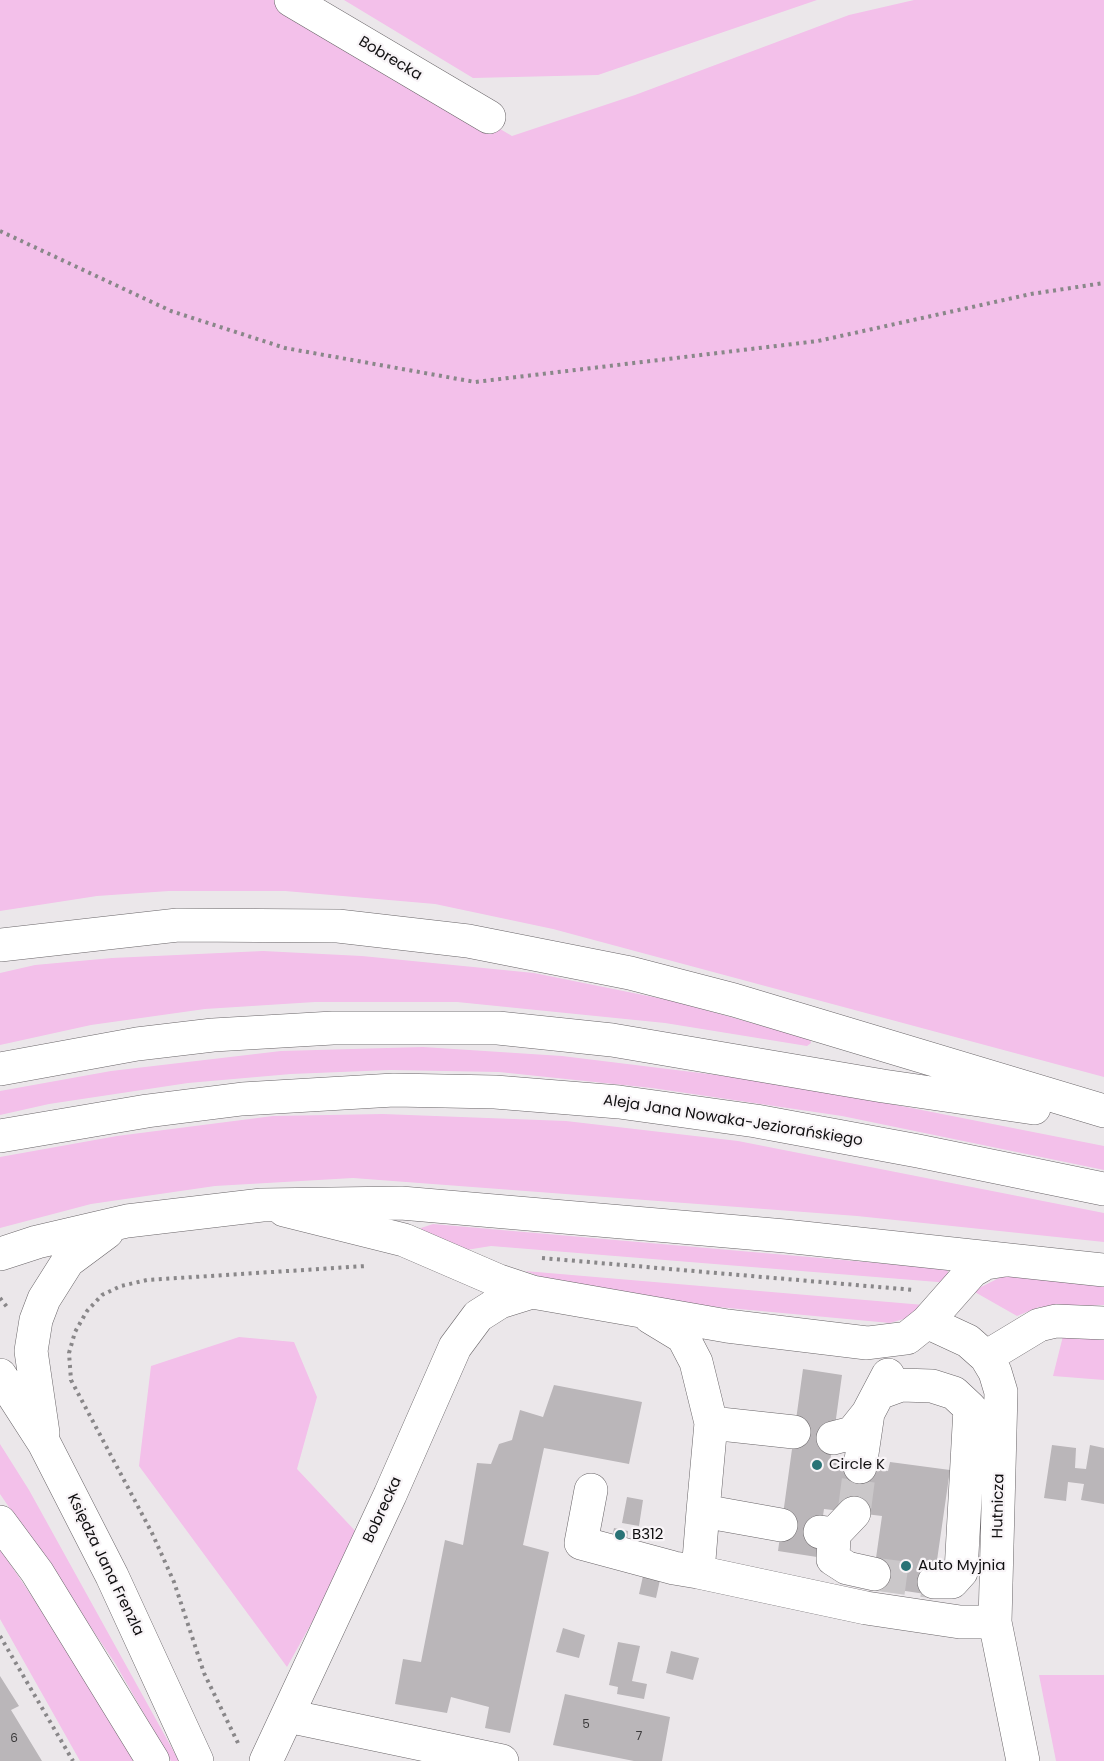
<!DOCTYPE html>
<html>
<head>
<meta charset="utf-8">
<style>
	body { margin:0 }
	canvas { display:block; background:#ebe7ea }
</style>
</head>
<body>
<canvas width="1104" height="1761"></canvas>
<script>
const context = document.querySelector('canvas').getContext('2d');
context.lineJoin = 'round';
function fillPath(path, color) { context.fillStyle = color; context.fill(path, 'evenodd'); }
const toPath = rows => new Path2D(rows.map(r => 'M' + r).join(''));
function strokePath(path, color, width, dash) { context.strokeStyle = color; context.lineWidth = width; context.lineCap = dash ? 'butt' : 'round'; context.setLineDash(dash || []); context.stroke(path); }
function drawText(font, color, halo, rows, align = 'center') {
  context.font = font + ' Poppins,sans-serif'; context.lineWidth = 4.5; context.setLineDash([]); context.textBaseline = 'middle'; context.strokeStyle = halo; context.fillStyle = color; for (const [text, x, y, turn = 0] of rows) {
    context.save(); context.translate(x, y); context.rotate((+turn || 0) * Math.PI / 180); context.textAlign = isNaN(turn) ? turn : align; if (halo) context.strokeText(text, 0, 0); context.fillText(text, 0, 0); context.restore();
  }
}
fillPath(toPath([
	[0,0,281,0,512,136,635,95,849,15,914,0,1104,0,1104,1077,553,929,435,904,285,891,169,891,97,896,0,911],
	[344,0,817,0,598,75,473,78],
	[263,951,362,956,534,973,673,1001,810,1039,811,1043,807,1046,665,1023,457,1002,315,1002,205,1009,91,1025,0,1045,0,973,35,965,112,958],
	[423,1047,562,1056,790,1084,1104,1146,1104,1170,842,1116,652,1088,499,1072,390,1070,291,1074,188,1083,49,1104,0,1115,0,1091,111,1071,281,1051],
	[383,1114,566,1121,738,1141,1104,1213,1104,1242,857,1216,353,1178,215,1186,91,1204,0,1228,0,1157,117,1136,273,1116],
	[433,1224,946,1269,951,1275,950,1283,491,1246,466,1250,421,1233,421,1228],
	[525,1271,924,1305,910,1317,890,1323,653,1301,563,1285],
	[1003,1276,1031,1276,1104,1282,1104,1305,1039,1307,1017,1316,973,1291],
	[1063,1336,1104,1340,1104,1380,1053,1376],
	[239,1337,294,1342,317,1397,297,1469,360,1536,287,1667,139,1466,151,1366],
	[0,1444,29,1490,179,1761,171,1761,115,1663,0,1494],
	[0,1549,60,1638,134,1761,80,1761,0,1619],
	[1039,1675,1104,1675,1104,1761,1056,1761]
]), '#f3c0ea');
fillPath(toPath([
	[803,1369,842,1375,830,1462,888,1471,890,1462,950,1470,932,1595,872,1586,882,1516,824,1509,817,1557,778,1551],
	[554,1385,642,1402,629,1464,544,1448,523,1545,549,1552,510,1733,485,1728,489,1707,451,1697,447,1713,395,1704,403,1659,421,1662,445,1540,463,1545,477,1463,491,1464,499,1444,512,1440,520,1410,543,1417],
	[1052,1445,1076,1448,1075,1468,1086,1469,1090,1445,1104,1448,1104,1504,1081,1500,1084,1484,1068,1482,1066,1501,1044,1498],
	[627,1497,643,1500,639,1526,622,1523],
	[614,1528,628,1531,627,1541,612,1538],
	[643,1576,660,1580,656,1598,639,1594],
	[563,1628,585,1635,579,1658,556,1652],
	[618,1642,640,1646,632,1681,647,1684,644,1699,617,1694,618,1687,609,1685],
	[671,1651,699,1658,693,1680,666,1673],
	[0,1676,19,1706,11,1710,42,1761,0,1761],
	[565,1694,670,1717,662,1761,634,1761,553,1745]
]), '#bab6b9');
strokePath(toPath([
	[854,1513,860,1467],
	[874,1574,934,1582]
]), '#cac7c9', 33, [33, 16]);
const minor = toPath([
	[291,0,489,117],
	[284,1210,404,1240,499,1281,532,1292,727,1326,867,1343,907,1338,927,1322,972,1271,986,1263,1005,1260],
	[650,1317,683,1337,696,1362,711,1423,794,1432],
	[927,1322,968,1341,986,1357,995,1372,1001,1392,995,1622,1023,1761],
	[986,1357,1039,1325,1056,1321,1104,1323],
	[879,1393,901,1385,932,1386,954,1393,970,1408,961,1572,952,1582,934,1582],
	[711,1423,703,1511,781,1525],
	[833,1438,852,1433,868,1413,888,1375],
	[860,1467,868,1413],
	[591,1490,581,1543,674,1568,698,1572],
	[703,1511,698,1572,866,1608,960,1622,995,1622],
	[820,1532,834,1534,854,1513],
	[834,1534,833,1559,847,1568,874,1574],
	[288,1716,502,1761],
	[266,1761,390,1495,455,1347,478,1316,500,1302,532,1292]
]);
const major = toPath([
	[0,945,178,925,338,926,468,941,630,973,734,1000,1104,1111],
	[0,1069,137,1044,213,1035,333,1028,498,1028,612,1040,883,1086,1034,1108],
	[0,1136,147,1111,242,1099,394,1090,495,1092,619,1102,756,1121,918,1151,1104,1189],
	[0,1254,37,1242,127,1221,262,1205,401,1203,785,1236,1104,1270],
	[0,1375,44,1443,112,1576,197,1761],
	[43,1433,31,1351,36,1320,44,1299,68,1261,107,1232],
	[0,1522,37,1572,153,1761]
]);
strokePath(minor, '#696568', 34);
strokePath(major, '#696568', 34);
strokePath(toPath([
	[0,231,171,311,285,348,475,382,818,341,1031,294,1104,283],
	[542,1258,914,1290],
	[0,1298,7,1307],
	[0,1636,73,1761],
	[238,1743,204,1673,174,1582,152,1533,71,1380,69,1353,75,1332,87,1311,102,1295,121,1286,147,1280,366,1266]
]), '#898789', 4, [3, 4.5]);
strokePath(minor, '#fff', 33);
strokePath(major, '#fff', 33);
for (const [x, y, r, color] of [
	[817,1465,6,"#297376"],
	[620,1535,6,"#297376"],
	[906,1566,6,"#297376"]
]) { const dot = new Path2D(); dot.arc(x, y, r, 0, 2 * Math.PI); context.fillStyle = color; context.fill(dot); strokePath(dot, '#f8f4f7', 2); }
drawText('12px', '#3a393a', null, [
	["5",586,1725],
	["7",639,1737],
	["6",14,1739]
]);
drawText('15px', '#100f10', '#f8f4f7', [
	["Bobrecka",390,59,31],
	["Aleja Jana Nowaka-Jeziorańskiego",733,1121,9],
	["Hutnicza",999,1506,-89],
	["Bobrecka",383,1510,-65],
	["Księdza Jana Frenzla",105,1565,64]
]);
drawText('15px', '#100f10', '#f8f4f7', [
	["Circle K",829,1465],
	["B312",632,1535],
	["Auto Myjnia",918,1566]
], 'left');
</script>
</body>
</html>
